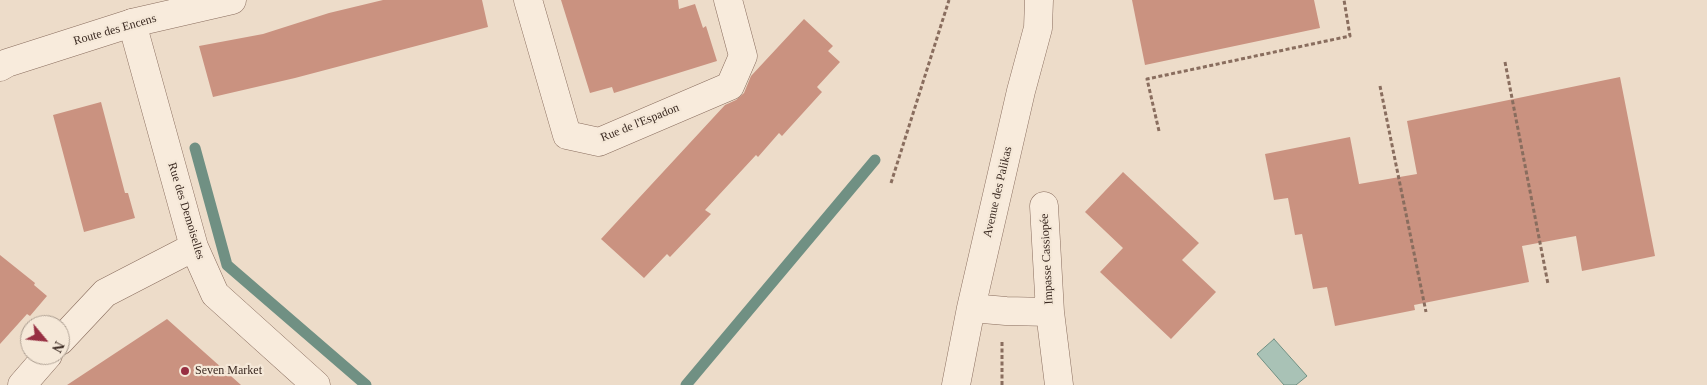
<!DOCTYPE html>
<html>
<head>
<meta charset="utf-8">
<style>
	body { margin:0 }
	#map { position:relative; width:1707px; height:385px; overflow:hidden; background:#eddcc9; font-family:"Times New Roman",serif }
	canvas { display:block }
	.north { position:absolute; left:20px; top:315px; width:50px; height:50px; box-sizing:border-box; background:#f5e8d8; border:1px solid #aa9c8f; border-radius:50%; rotate:118deg; font-size:14px; font-weight:700; line-height:20px; text-align:center; color:#3a2921 }
	.north::after { content:''; display:block; margin:auto; width:18px; height:22px; background:#972f42; clip-path:polygon(50% 0,100% 100%,50% 72%,0 100%) }
</style>
</head>
<body>
<div id="map">
<canvas width="1707" height="385"></canvas>
<div class="north">N</div>
</div>
<script>
const context = document.querySelector('canvas').getContext('2d');
context.lineJoin = 'round';
function fillPath(path, color) { context.fillStyle = color; context.fill(path, 'evenodd'); }
const toPath = rows => new Path2D(rows.map(r => 'M' + r).join(''));
function strokePath(path, color, width, dash) { context.strokeStyle = color; context.lineWidth = width; context.lineCap = dash ? 'butt' : 'round'; context.setLineDash(dash || []); context.stroke(path); }
function drawText(font, color, halo, rows, align = 'center') {
  context.font = font + ' "Times New Roman",serif'; context.lineWidth = 4.5; context.setLineDash([]); context.textBaseline = 'middle'; context.strokeStyle = halo; context.fillStyle = color; for (const [text, x, y, turn = 0] of rows) {
    context.save(); context.translate(x, y); context.rotate((+turn || 0) * Math.PI / 180); context.textAlign = isNaN(turn) ? turn : align; if (halo) context.strokeText(text, 0, 0); context.fillText(text, 0, 0); context.restore();
  }
}
const water = toPath([
	[1274,339,1307,376,1296,385,1284,385,1257,354,1274,339]
]);
fillPath(water, '#a9c2b6');
strokePath(water, '#709083', 1);
strokePath(toPath([
	[195,148,227,265,366,385],
	[686,385,875,160]
]), '#709083', 11);
fillPath(toPath([
	[383,0,482,0,488,27,295,78,213,97,199,46,263,34,329,13],
	[561,0,678,0,679,9,695,4,703,28,706,26,717,61,614,93,612,87,590,93],
	[1132,0,1314,0,1320,28,1145,65],
	[804,19,833,46,828,51,840,62,817,87,822,92,782,136,779,133,758,157,756,155,705,210,711,214,670,257,667,254,644,278,601,239,725,105,736,100,744,93,751,76],
	[1620,77,1655,256,1582,271,1576,236,1522,246,1529,282,1414,305,1415,310,1335,326,1327,287,1313,289,1302,234,1295,235,1288,198,1274,200,1265,154,1350,137,1359,184,1417,174,1407,121],
	[101,102,125,193,128,193,135,218,84,232,53,115],
	[1123,172,1199,243,1182,260,1216,292,1171,339,1100,272,1123,248,1085,212],
	[0,255,35,283,34,285,47,296,30,316,27,314,0,344],
	[167,319,241,385,67,385]
]), '#ca9280');
const minor = toPath([
	[528,0,567,135,599,142,730,86,743,56,728,0],
	[132,23,194,247,215,294,316,385],
	[1044,206,1050,312,1059,385],
	[971,308,1006,311,1050,312],
	[60,341,105,293,194,247],
	[22,385,48,355],
	[956,385,971,308,1021,91,1038,28,1039,0]
]);
const tertiary = toPath([
	[0,67,7,63,132,23,232,0]
]);
strokePath(minor, '#896d5e', 29);
strokePath(tertiary, '#896d5e', 29);
strokePath(toPath([
	[1505,62,1548,284],
	[1380,86,1426,312],
	[1159,131,1147,79,1350,36,1344,0],
	[891,183,949,0],
	[1002,385,1002,342]
]), '#896d5e', 3, [4, 2.5]);
strokePath(minor, '#f8ebdc', 28);
strokePath(tertiary, '#f8ebdc', 28);
for (const [x, y, r, color] of [
	[185,371,5,"#972f42"]
]) { const dot = new Path2D(); dot.arc(x, y, r, 0, 2 * Math.PI); context.fillStyle = color; context.fill(dot); strokePath(dot, '#f5e8d8', 2); }
drawText('12px', '#3a2921', '#f5e8d8', [
	["Route des Encens",115,30,-16],
	["Rue de l'Espadon",640,123,-22],
	["Avenue des Palikas",998,192,-77],
	["Rue des Demoiselles",186,211,73],
	["Impasse Cassiopée",1047,259,-93]
]);
drawText('12px', '#3a2921', '#f5e8d8', [
	["Seven Market",195,371]
], 'left');
</script>
</body>
</html>
